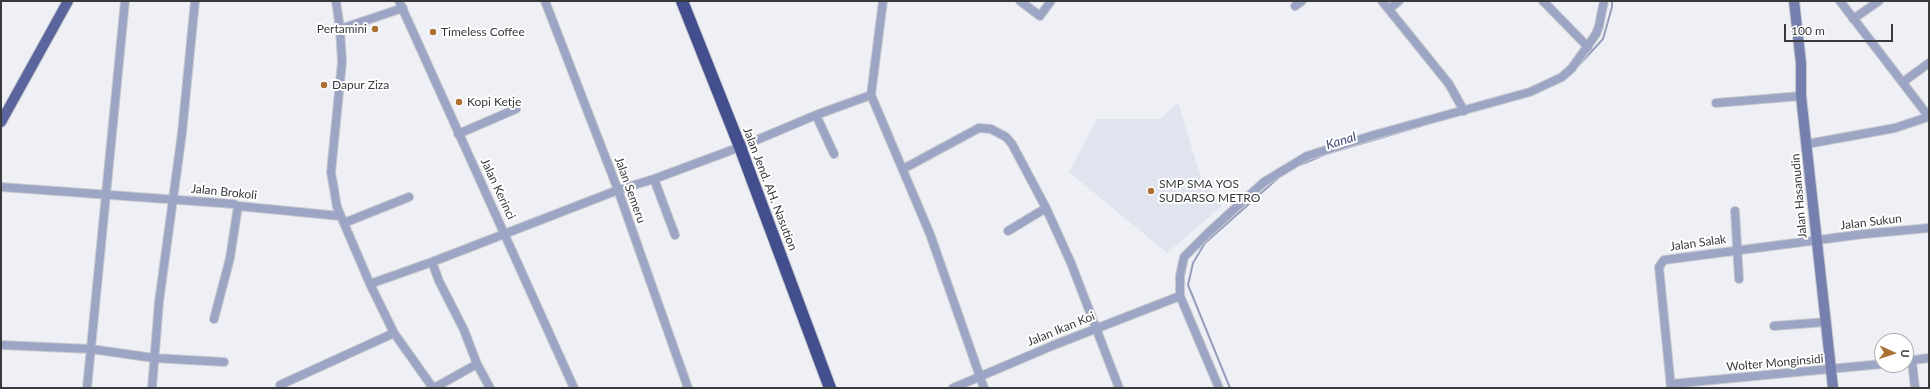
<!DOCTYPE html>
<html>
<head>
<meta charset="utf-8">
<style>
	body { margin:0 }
	#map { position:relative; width:1930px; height:389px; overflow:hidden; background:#eef0f5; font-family:Lato,sans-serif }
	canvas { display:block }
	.frame { position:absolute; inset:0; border:2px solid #38393b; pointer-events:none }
	.north { position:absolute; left:1874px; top:333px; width:40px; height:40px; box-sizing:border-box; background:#fff; border:1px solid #afb0b1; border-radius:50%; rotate:93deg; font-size:11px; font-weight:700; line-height:16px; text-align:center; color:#38393b }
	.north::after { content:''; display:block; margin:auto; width:14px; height:18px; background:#ac7033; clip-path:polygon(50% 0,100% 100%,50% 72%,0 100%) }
	.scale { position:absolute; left:1784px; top:24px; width:109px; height:18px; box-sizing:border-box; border:2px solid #38393b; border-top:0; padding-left:5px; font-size:12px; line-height:14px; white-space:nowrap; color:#38393b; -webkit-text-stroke:3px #fff; paint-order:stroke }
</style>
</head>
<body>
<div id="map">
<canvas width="1930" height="389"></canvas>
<div class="frame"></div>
<div class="north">U</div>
<div class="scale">100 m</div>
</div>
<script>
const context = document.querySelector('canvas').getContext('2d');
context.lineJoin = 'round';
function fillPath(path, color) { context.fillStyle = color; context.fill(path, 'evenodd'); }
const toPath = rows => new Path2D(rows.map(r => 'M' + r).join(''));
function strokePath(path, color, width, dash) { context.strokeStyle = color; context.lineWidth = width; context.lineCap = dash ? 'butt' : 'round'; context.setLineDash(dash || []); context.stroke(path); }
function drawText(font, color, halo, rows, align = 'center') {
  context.font = font + ' Lato,sans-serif'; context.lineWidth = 4; context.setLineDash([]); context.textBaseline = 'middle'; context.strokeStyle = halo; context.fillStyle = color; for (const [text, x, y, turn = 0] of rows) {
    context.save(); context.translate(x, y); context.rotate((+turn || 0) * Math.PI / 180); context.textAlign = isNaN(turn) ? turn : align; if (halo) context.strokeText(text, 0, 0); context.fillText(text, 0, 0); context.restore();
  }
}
fillPath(toPath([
	[1178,102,1200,175,1222,206,1167,253,1069,172,1097,119,1160,119]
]), '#e0e4ef');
strokePath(toPath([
	[1579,65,1603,39,1612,7,1612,1],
	[1300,165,1326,154,1421,126],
	[1230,388,1188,285,1193,263,1205,243,1277,179]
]), '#969ebb', 2);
const street = toPath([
	[336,1,340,29,342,62,331,172,337,207,370,284,394,333,433,388],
	[399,1,574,388],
	[545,1,618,190,688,388],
	[883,1,871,95,930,234,984,388],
	[1020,1,1040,16,1051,1],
	[1382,1,1449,84,1464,111],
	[1543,1,1588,47],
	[1840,1,1929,117],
	[1295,6,1302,1],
	[1389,9,1399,1],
	[1853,19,1879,1],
	[340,29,403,8],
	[1903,82,1929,63],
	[1716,103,1801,96],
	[816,115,834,154],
	[458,134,516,109],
	[1807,144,1895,128,1928,117],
	[903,169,979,128,991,129,1006,137,1012,144,1046,208,1071,263,1119,388],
	[654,179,675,235],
	[1,187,234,204,238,206,340,216],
	[1735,211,1739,279],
	[344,223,409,197],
	[1008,231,1046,208],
	[432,262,439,281,464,330,477,364,490,388],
	[370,284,432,262,618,190,654,179,740,147,816,115,871,95],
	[214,319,230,258,238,206],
	[1774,326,1826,322],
	[1,345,91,349,154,358,224,362],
	[1906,361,1929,358],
	[1912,361,1915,388],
	[1671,384,1882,364],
	[280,385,394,333],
	[87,388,125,1],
	[152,388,159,302,182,133,195,1],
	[434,388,477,364],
	[953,388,1054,345,1180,296],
	[1219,388,1180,296,1180,276,1184,257,1208,233,1264,182,1307,156,1374,135,1530,92,1562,77,1572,68,1596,34,1599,26,1604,1],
	[1671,388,1659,267,1664,260,1864,234,1929,228]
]);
const secondary = toPath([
	[1794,1,1801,63,1801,96,1833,388]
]);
const primary = toPath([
	[1,122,68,1]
]);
const highway = toPath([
	[682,1,740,147,830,388]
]);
strokePath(street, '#cacbd0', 10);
strokePath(secondary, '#cacbd0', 12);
strokePath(primary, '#cacbd0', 12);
strokePath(highway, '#cacbd0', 14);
strokePath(street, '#9da5c4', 8);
strokePath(secondary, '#7580ae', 10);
strokePath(primary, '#59659c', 10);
strokePath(highway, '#424e8d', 12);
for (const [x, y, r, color] of [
	[375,29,4,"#ac7033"],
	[433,32,4,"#ac7033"],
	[324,85,4,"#ac7033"],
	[459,102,4,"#ac7033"],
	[1151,191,4,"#ac7033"]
]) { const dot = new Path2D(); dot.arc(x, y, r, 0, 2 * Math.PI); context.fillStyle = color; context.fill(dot); strokePath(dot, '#fff', 1.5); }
drawText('12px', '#38393b', '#fff', [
	["Pertamini",367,29,"right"],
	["Timeless Coffee",441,32],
	["Dapur Ziza",332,85],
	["Kopi Ketje",467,102],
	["SMP SMA YOS",1159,184],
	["SUDARSO METRO",1159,198]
], 'left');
drawText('12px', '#38393b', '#fff', [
	["Jalan Kerinci",498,189,65],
	["Jalan Jend. AH. Nasution",770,189,69],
	["Jalan Semeru",630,190,70],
	["Jalan Brokoli",224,192,6],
	["Jalan Hasanudin",1799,196,-95],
	["Jalan Sukun",1871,222,-7],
	["Jalan Salak",1698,243,-8],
	["Jalan Ikan Koi",1061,329,-22],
	["Wolter Monginsidi",1775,363,-5]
]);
drawText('italic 13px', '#3f4873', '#fff', [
	["Kanal",1341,141,-17]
]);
</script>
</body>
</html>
